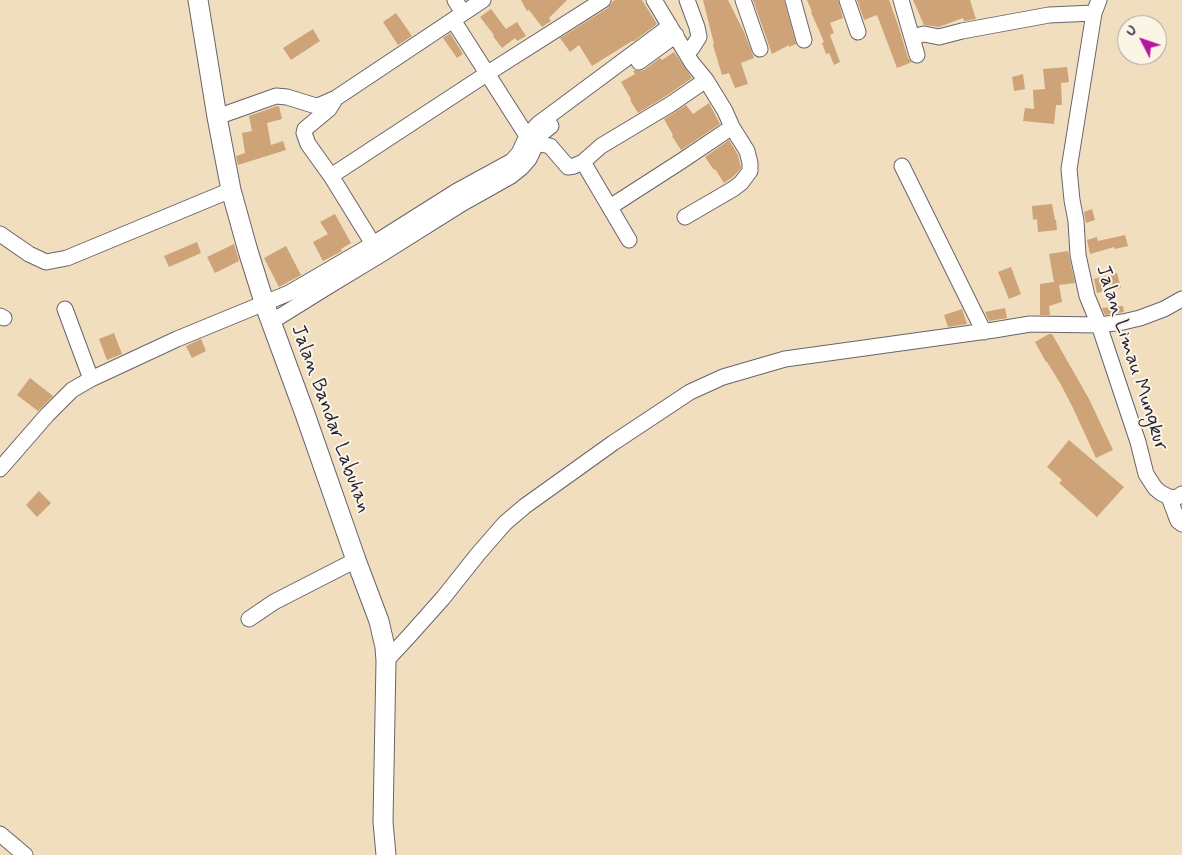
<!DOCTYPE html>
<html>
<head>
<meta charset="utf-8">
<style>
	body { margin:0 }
	#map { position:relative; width:1182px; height:855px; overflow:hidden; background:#f1debf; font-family:Mynerve,sans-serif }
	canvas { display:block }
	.north { position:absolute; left:1117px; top:15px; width:50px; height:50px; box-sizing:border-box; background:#fcf5e5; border:1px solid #a5a1a1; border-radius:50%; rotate:311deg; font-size:14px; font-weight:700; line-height:20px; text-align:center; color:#22223b }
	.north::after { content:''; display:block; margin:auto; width:18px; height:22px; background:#b5179e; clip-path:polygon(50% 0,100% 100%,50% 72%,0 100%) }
</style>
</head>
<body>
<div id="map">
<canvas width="1182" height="855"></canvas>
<div class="north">U</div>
</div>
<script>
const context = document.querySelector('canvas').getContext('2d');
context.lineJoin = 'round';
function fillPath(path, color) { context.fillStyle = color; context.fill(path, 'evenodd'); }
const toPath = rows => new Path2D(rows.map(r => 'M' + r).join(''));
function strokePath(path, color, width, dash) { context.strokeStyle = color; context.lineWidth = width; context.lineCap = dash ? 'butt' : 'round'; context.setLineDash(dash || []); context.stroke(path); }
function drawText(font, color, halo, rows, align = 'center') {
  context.font = font + ' Mynerve,sans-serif'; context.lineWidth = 4; context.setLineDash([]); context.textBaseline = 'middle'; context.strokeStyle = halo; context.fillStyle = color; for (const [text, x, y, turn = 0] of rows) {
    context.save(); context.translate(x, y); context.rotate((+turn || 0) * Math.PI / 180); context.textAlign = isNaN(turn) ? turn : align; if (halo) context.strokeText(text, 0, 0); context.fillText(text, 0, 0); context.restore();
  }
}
fillPath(toPath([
	[521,0,567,0,549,18,551,21,542,27,529,10,527,11],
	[615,0,642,0,657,24,634,41,632,41,592,66,579,45,570,52,560,38,608,8,612,2],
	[703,0,728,0,744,32,754,58,741,63,748,84,735,88,729,73,722,75,713,45,714,44],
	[753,0,784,0,796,44,789,47,789,45,772,54],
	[807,0,838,0,843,18,830,23,834,33,830,35,840,62,834,65,829,53,826,54,822,43,824,42,811,12,812,12],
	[857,0,889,0,898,25,908,58,912,62,897,68,877,15,864,20],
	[913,0,970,0,976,19,964,21,963,18,939,27,924,25],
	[491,9,506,29,517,22,526,36,517,41,515,38,502,48,493,36,494,35,480,17],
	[396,13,412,36,398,45,383,22],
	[313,29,320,41,291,60,283,48],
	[450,33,463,54,457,58,443,38],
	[674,52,692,78,666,96,638,113,630,100,631,99,621,82,635,74,633,71,635,70,640,71,644,70,660,58,662,60],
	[1067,67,1069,82,1061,83,1062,105,1056,105,1054,124,1023,121,1025,108,1034,109,1033,90,1045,89,1043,69],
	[1023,74,1025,89,1014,91,1012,77],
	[709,103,720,124,681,150,672,136,673,135,664,119,686,105,693,114],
	[277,106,279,106,282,119,267,123,271,145,283,141,286,150,238,165,236,156,245,153,242,133,252,131,249,116],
	[729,140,738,155,741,168,734,176,724,183,715,169,714,170,705,157],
	[1052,204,1055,220,1056,220,1057,230,1038,232,1037,219,1033,220,1032,206],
	[1092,209,1095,220,1086,223,1084,212],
	[335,214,351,243,341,249,342,251,323,261,313,242,328,234,320,222],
	[1125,235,1128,246,1115,249,1114,247,1090,254,1087,240,1097,237,1098,241],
	[197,242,201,253,169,267,164,256],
	[234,244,239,261,215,273,207,257],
	[286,246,301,275,279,287,264,258],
	[1068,251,1075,283,1059,285,1062,302,1049,306,1050,315,1040,315,1040,284,1054,282,1049,254],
	[1011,267,1021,294,1009,299,998,272],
	[1117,273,1121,288,1097,293,1094,279],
	[1123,306,1124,312,1105,315,1102,308],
	[1005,308,1007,318,989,321,985,312],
	[962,309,967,324,948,327,944,315],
	[114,333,122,354,107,360,99,339],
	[1049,334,1052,334,1089,399,1113,450,1096,458,1072,406,1060,383,1047,362,1046,362,1035,342],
	[201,339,206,351,192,358,186,346],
	[30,378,53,396,38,411,17,395],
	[1069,440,1124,487,1097,517,1059,483,1062,480,1047,467],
	[39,491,51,503,37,517,26,505]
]), '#cda377');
const minor = toPath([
	[455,0,463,13],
	[743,0,760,49],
	[793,0,804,40],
	[847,0,858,32],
	[901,0,917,55],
	[1099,0,1094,13,1069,169,1072,200,1076,221,1078,255,1087,296,1099,325,1138,442,1146,474,1155,488,1161,493,1169,497,1176,498,1182,494],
	[453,20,527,136,535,143,550,146,568,167,574,166,583,162],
	[912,37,924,34,939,37,962,31,1049,15,1094,13],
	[686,52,692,48,699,37,697,27,687,0],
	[639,62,676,35],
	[334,101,329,109,305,129,304,133,308,144,331,176,378,252],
	[217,117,276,96,287,97,316,106,320,105,336,98,483,0],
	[902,166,984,332],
	[331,176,488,73,603,0],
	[610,207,683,160,732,127,725,111,706,80],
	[685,217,733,189,741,183,750,171,750,163,747,151,732,127],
	[0,234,29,254,46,262,67,258,231,190],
	[629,240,583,162,601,146,671,104,706,80,692,63,654,0],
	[65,309,91,379],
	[0,316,4,318],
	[271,322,324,289,380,255,463,203,511,176,521,168,529,159,541,134,551,126],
	[0,469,47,415,72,390,91,379,177,339,289,293,373,244,457,191,512,161,519,153,527,136,538,124,670,26],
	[1169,497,1178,521,1182,524],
	[249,619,274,602,356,560],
	[386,661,410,635,443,598,478,554,505,523,525,506,613,443,690,392,723,377,785,359,994,330,1030,324,1099,325,1123,322,1140,318,1164,309,1182,299],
	[0,834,25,855]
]);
const major = toPath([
	[198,0,217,117,231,190,248,251,266,308,305,414,356,560,379,621,385,647,386,661,383,822,386,855]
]);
strokePath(minor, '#6a6469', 17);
strokePath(major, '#6a6469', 21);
strokePath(minor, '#fff', 15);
strokePath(major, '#fff', 19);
drawText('20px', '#22223b', '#fcf5e5', [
	["Jalan Limau Mungkur",1131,358,72],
	["Jalan Bandar Labuhan",330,419,70]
]);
</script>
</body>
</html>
